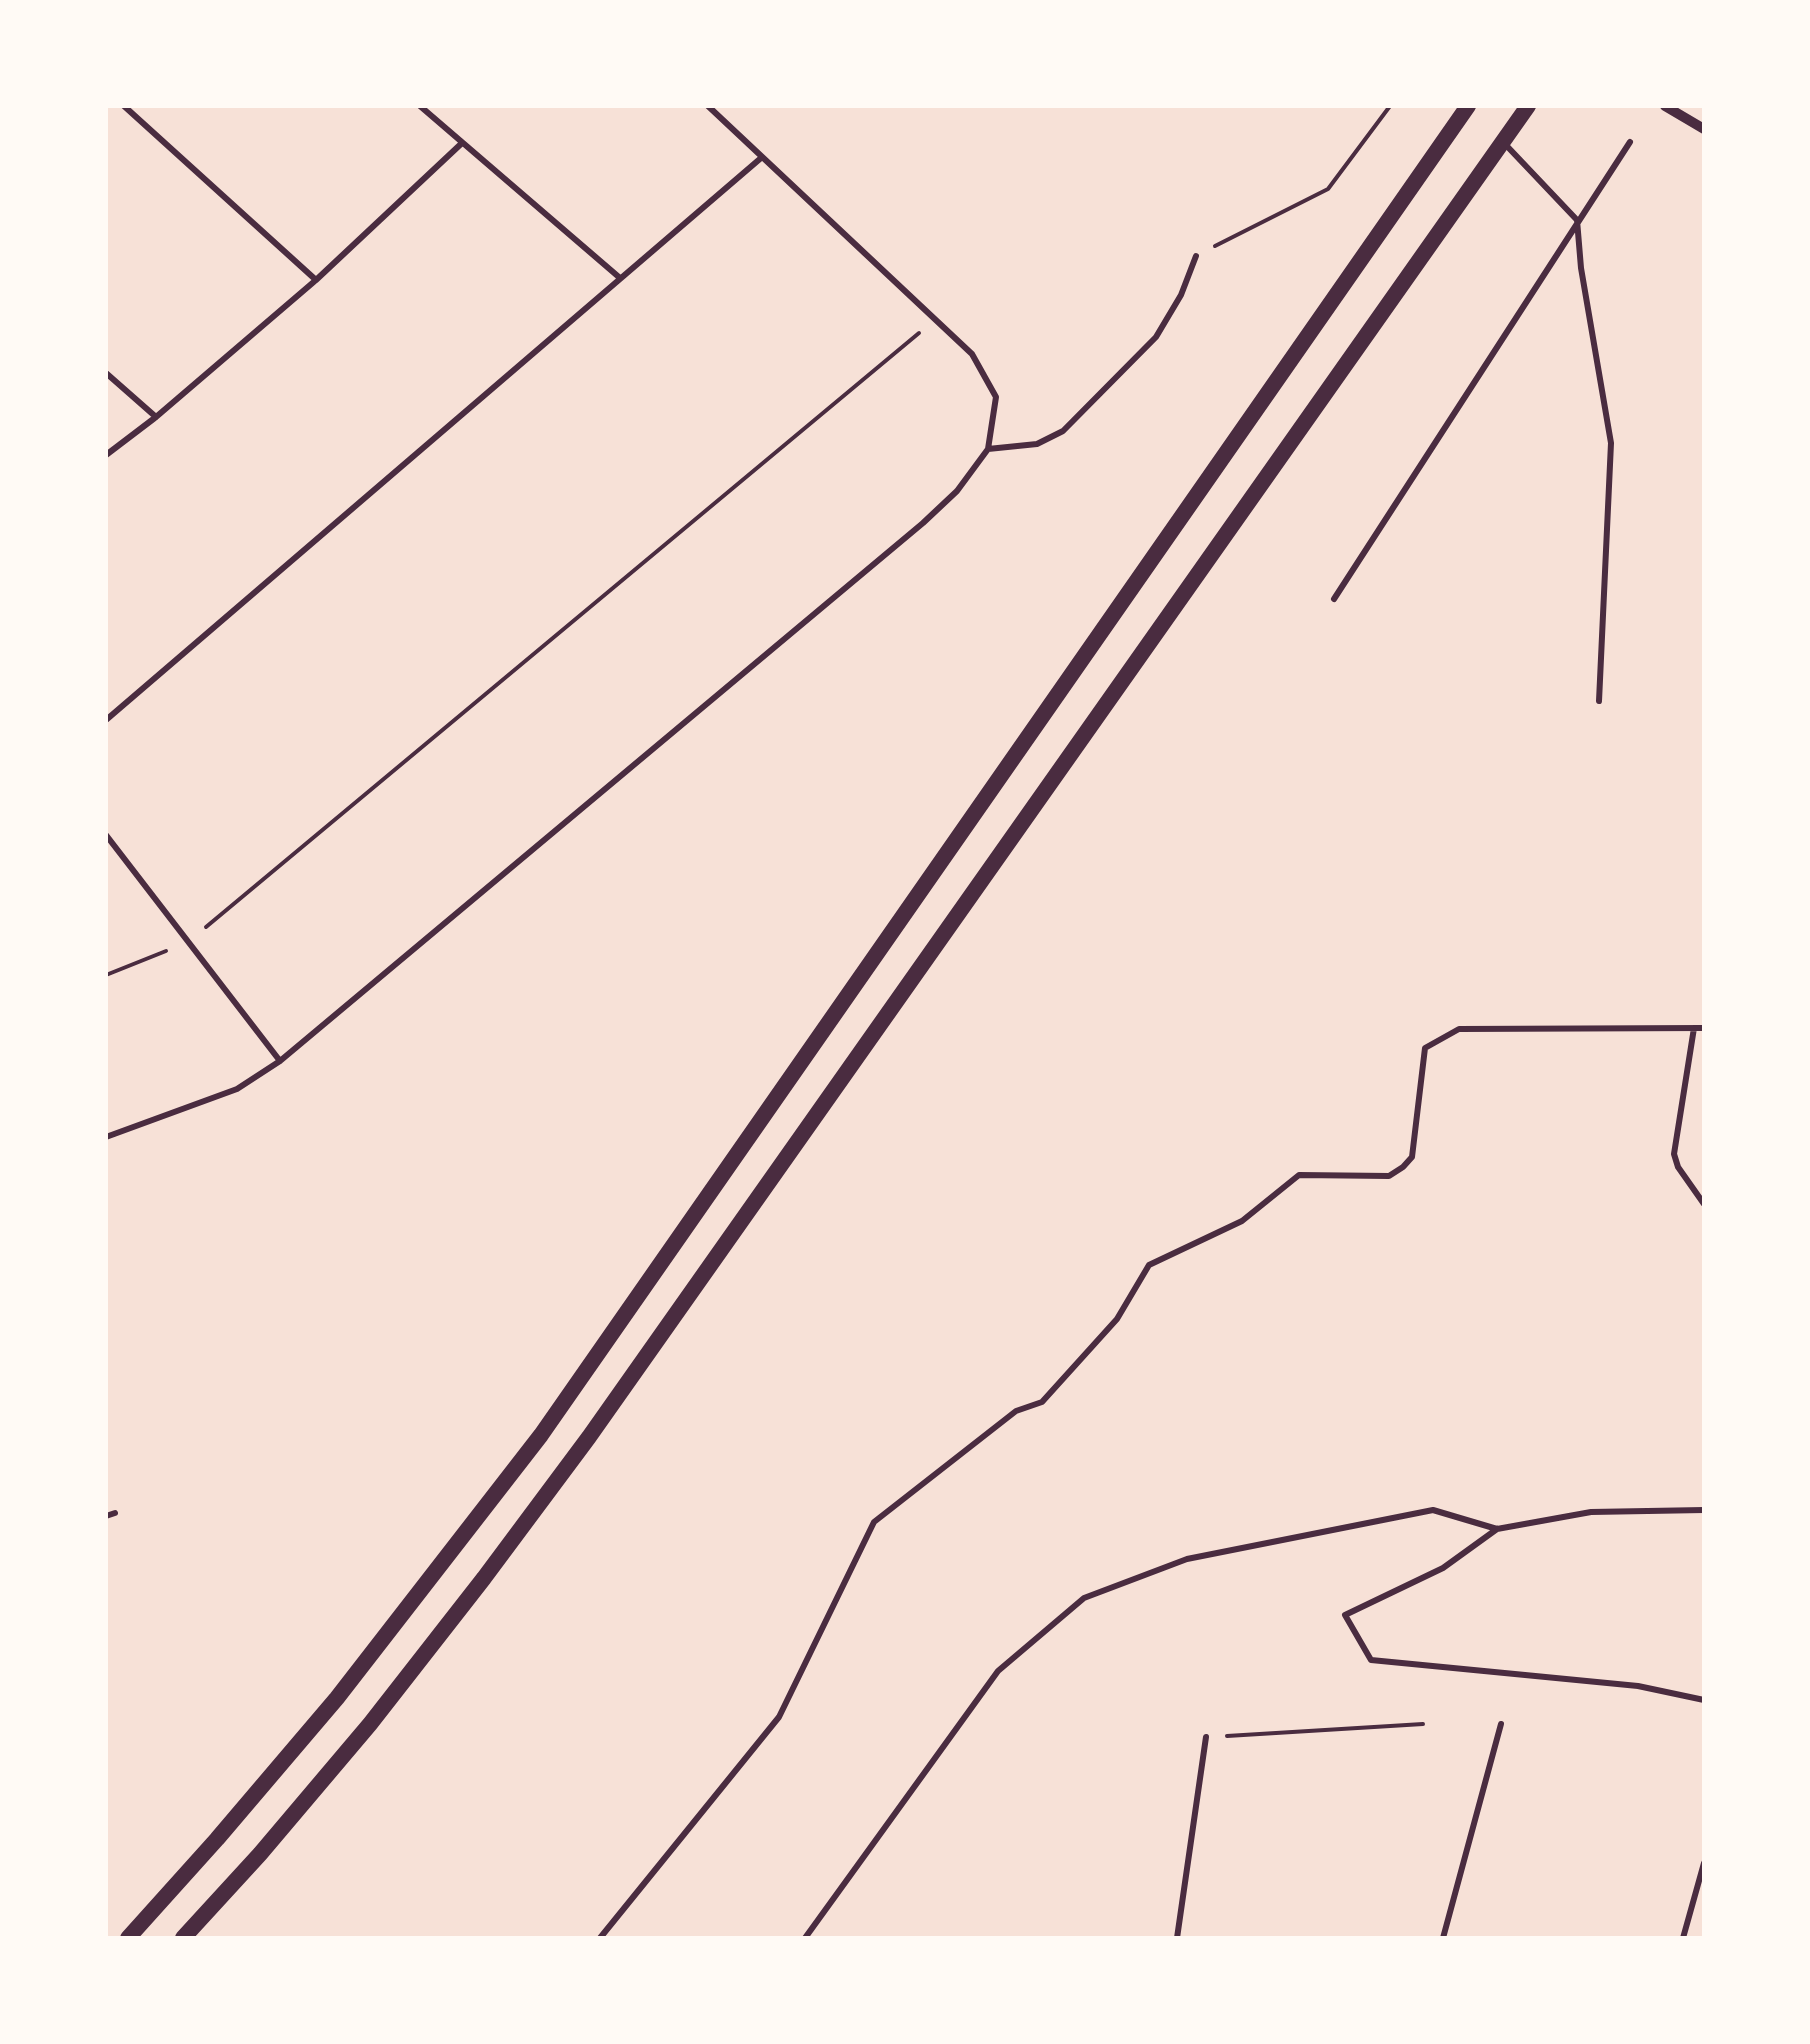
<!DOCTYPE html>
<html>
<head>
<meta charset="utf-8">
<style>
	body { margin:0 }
	#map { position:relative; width:1810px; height:2044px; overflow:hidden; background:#f7e1d7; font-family:Raleway,sans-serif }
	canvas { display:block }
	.frame { position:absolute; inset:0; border:108px solid #fffaf5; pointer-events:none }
</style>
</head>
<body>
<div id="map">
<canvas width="1810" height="2044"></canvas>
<div class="frame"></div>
</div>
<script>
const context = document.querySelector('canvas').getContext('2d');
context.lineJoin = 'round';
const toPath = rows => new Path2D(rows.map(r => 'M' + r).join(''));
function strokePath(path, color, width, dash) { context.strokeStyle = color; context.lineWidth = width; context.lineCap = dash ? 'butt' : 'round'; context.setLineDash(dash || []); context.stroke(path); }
strokePath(toPath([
	[1215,246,1328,189,1390,106],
	[206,927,919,333],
	[106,975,166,951],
	[1227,1736,1423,1724]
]), '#4a2c40', 4);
strokePath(toPath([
	[124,106,316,280],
	[420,106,620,278],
	[1504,143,1577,220,1581,268,1611,443,1599,701],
	[106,373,156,417],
	[988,449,1037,444,1063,431,1156,337,1181,295,1196,256],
	[106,455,156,417,316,280,462,143],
	[1334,599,1630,142],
	[106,720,761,158],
	[106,835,280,1061],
	[1694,1028,1674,1154,1678,1167,1704,1204],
	[106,1137,237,1089,280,1061,923,523,957,491,988,449,996,397,972,354,708,106],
	[106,1516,115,1513],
	[1497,1529,1443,1568,1345,1615,1371,1660,1638,1686,1704,1700],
	[600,1938,779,1717,874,1522,1016,1411,1042,1402,1117,1319,1149,1265,1242,1221,1299,1175,1389,1176,1403,1167,1412,1157,1425,1048,1459,1029,1704,1028],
	[805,1938,998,1671,1084,1598,1187,1559,1433,1510,1497,1529,1591,1512,1704,1510],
	[1177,1938,1206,1737],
	[1443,1938,1501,1724],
	[1683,1938,1704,1863]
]), '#4a2c40', 6);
strokePath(toPath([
	[1665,106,1704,129]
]), '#4a2c40', 10);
strokePath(toPath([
	[128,1938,217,1839,337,1698,541,1435,1468,106],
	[183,1938,260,1854,370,1724,484,1578,589,1437,1528,106]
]), '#4a2c40', 16);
</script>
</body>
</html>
